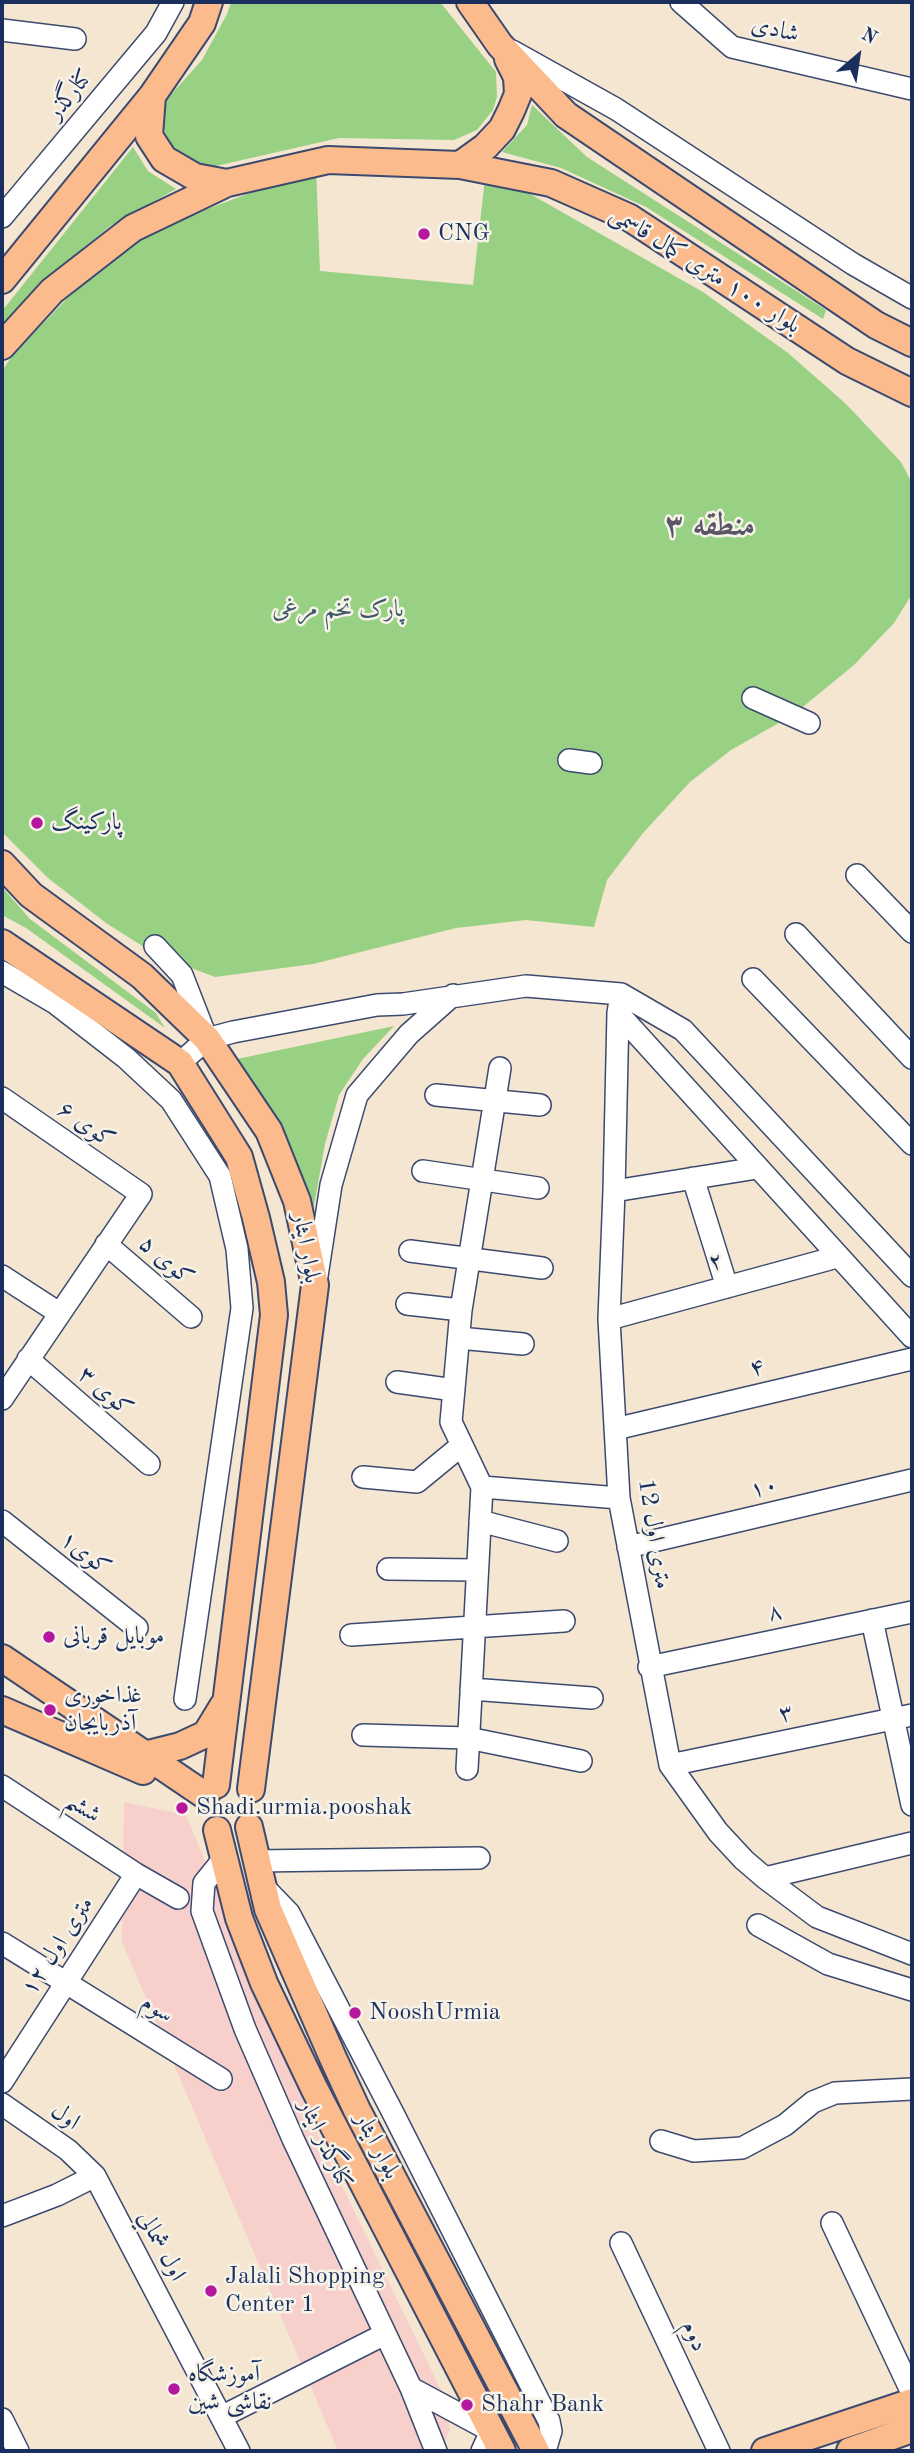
<!DOCTYPE html>
<html>
<head>
<meta charset="utf-8">
<style>
	body { margin:0 }
	#map { position:relative; width:914px; height:2453px; overflow:hidden; background:#f4e6d0; font-family:"Old Standard TT",serif }
	canvas { display:block }
	.frame { position:absolute; inset:0; border:4px solid #1b2f5e; pointer-events:none }
	.north { position:absolute; left:823px; top:21px; width:70px; height:70px; -webkit-text-stroke:5px #f7f3e8; paint-order:stroke; rotate:29deg; font-size:19px; font-weight:700; line-height:28px; text-align:center; color:#1b2f5e }
	.north::after { content:''; display:block; margin:auto; width:24px; height:32px; background:#1b2f5e; clip-path:polygon(50% 0,100% 100%,50% 72%,0 100%) }
</style>
</head>
<body>
<div id="map">
<canvas width="914" height="2453"></canvas>
<div class="frame"></div>
<div class="north">N</div>
</div>
<script>
const context = document.querySelector('canvas').getContext('2d');
context.lineJoin = 'round';
function fillPath(path, color) { context.fillStyle = color; context.fill(path, 'evenodd'); }
const toPath = rows => new Path2D(rows.map(r => 'M' + r).join(''));
function strokePath(path, color, width, dash) { context.strokeStyle = color; context.lineWidth = width; context.lineCap = dash ? 'butt' : 'round'; context.setLineDash(dash || []); context.stroke(path); }
function drawText(font, color, halo, rows, align = 'center') {
  context.font = font + ' "Old Standard TT",Amiri,serif'; context.lineWidth = 5; context.setLineDash([]); context.textBaseline = 'middle'; context.strokeStyle = halo; context.fillStyle = color; for (const [text, x, y, turn = 0] of rows) {
    context.save(); context.translate(x, y); context.rotate((+turn || 0) * Math.PI / 180); context.textAlign = isNaN(turn) ? turn : align; if (halo) context.strokeText(text, 0, 0); context.fillText(text, 0, 0); context.restore();
  }
}
fillPath(toPath([
	[124,1802,186,1815,322,2145,444,2396,450,2430,440,2451,338,2451,122,1942]
]), '#f7d0cc');
fillPath(toPath([
	[231,2,440,2,496,72,497,97,493,110,477,130,454,140,339,138,216,166,196,165,186,161,171,147,166,139,162,119,164,109,167,99,202,60,227,14],
	[532,105,587,157,826,310,823,319,646,207,561,168,502,152,527,125],
	[133,147,148,171,176,189,110,226,32,291,2,329,2,311],
	[316,168,320,271,473,285,486,169,703,292,788,353,845,403,901,462,912,483,912,594,894,623,854,665,793,715,731,750,690,782,643,833,607,880,594,927,526,920,456,928,313,964,215,977,155,954,106,923,48,878,2,832,2,371,12,356,77,288,149,231],
	[2,887,30,919,156,1013,165,1028,26,928,2,915],
	[394,1026,363,1059,339,1095,325,1144,311,1222,277,1120,237,1059]
]), '#98d184');
const minor = toPath([
	[681,2,732,47,912,89],
	[2,30,75,39],
	[512,51,616,109,853,264,912,298],
	[2,217,156,33,173,2],
	[753,698,809,723],
	[569,760,591,763],
	[857,875,912,932],
	[796,934,912,1058],
	[155,946,182,975,205,1034],
	[2,972,55,1003,126,1058,171,1100,220,1176,237,1249,242,1308,185,1699],
	[753,979,912,1144],
	[621,994,618,1013,614,1191,609,1319,619,1498,670,1765,718,1832,744,1860,765,1878,817,1917,912,1954],
	[618,1013,912,1337],
	[180,1063,207,1039,233,1032,377,1005,403,1004,526,986,621,994,683,1030,912,1276],
	[500,1068,461,1310,451,1422,482,1487,619,1498],
	[436,1095,540,1105],
	[2,1098,141,1194,2,1399],
	[423,1171,538,1188],
	[693,1178,727,1287],
	[614,1191,757,1168],
	[106,1244,191,1317],
	[410,1251,542,1268],
	[2,1276,59,1313],
	[317,1276,331,1185,357,1095,409,1034,453,995],
	[407,1304,461,1310],
	[609,1319,837,1257],
	[459,1338,523,1344],
	[28,1359,149,1464],
	[397,1382,454,1390],
	[615,1429,912,1359],
	[363,1477,417,1482,462,1445],
	[2,1521,137,1628],
	[480,1521,557,1541],
	[628,1547,912,1480],
	[388,1569,477,1570],
	[872,1620,912,1805],
	[351,1635,564,1621],
	[649,1667,912,1612],
	[471,1689,592,1698],
	[363,1735,468,1738,581,1761],
	[670,1765,912,1715],
	[467,1769,482,1487],
	[2,1786,136,1874,178,1898],
	[225,1857,204,1883,202,1911,245,2029,293,2139,411,2388,436,2451],
	[255,1861,479,1858],
	[765,1878,912,1843],
	[261,1884,289,1913,393,2113,549,2421,551,2431,545,2451],
	[758,1925,828,1964,912,1990],
	[2,1943,221,2079],
	[2,2082,136,1874],
	[2,2104,68,2150,95,2176,239,2451],
	[661,2141,694,2151,742,2148,785,2125,813,2102,835,2093,912,2089],
	[2,2216,57,2195,95,2176],
	[832,2223,912,2393],
	[621,2243,719,2451],
	[411,2388,491,2431,482,2451],
	[221,2417,385,2334],
	[2,2419,18,2451]
]);
const major = toPath([
	[470,2,500,45,566,115,876,325,912,343],
	[152,96,149,136,164,159,195,177,227,183],
	[460,165,485,147,502,129,511,111,518,94,517,77,508,59],
	[2,280,152,96,202,23,209,2],
	[2,346,52,291,133,228,227,183,328,160,460,165,551,183,630,218,847,361,912,393],
	[2,864,31,895,142,976,207,1039,269,1131,297,1201,315,1285,251,1789],
	[2,943,180,1063,239,1157,256,1218,271,1282,274,1315,216,1785],
	[2,1658,206,1796],
	[2,1710,143,1771],
	[144,1755,180,1746,206,1734,223,1706],
	[249,1827,268,1909,333,2058,357,2110,536,2451],
	[217,1830,239,1918,264,1983,314,2088,502,2451],
	[765,2451,912,2402],
	[850,2451,912,2429]
]);
strokePath(minor, '#3c4a6f', 24);
strokePath(major, '#3c4a6f', 30);
strokePath(minor, '#fff', 21);
strokePath(major, '#fbbb8c', 26);
for (const [x, y, r, color] of [
	[424,234,7,"#b5179e"],
	[37,823,7,"#b5179e"],
	[49,1637,7,"#b5179e"],
	[50,1710,7,"#b5179e"],
	[182,1808,7,"#b5179e"],
	[355,2013,7,"#b5179e"],
	[211,2291,7,"#b5179e"],
	[174,2389,7,"#b5179e"],
	[467,2405,7,"#b5179e"]
]) { const dot = new Path2D(); dot.arc(x, y, r, 0, 2 * Math.PI); context.fillStyle = color; context.fill(dot); strokePath(dot, '#f7f3e8', 2.5); }
drawText('24px', '#1b2f5e', '#f7f3e8', [
	["شادی",775,30,13],
	["کنارگذر",70,95,-50],
	["بلوار ۱۰۰ متری کمال قاسمی",705,270,32],
	["کوی ۶",86,1125,35],
	["بلوار ایثار",306,1248,80],
	["کوی ۵",166,1261,41],
	["۲",716,1262,-15],
	["۴",757,1368,-13],
	["کوی ۳",105,1392,41],
	["۱۰",764,1488,-13],
	["12 متری اول",654,1534,81],
	["کوی۱",85,1554,38],
	["۸",775,1613,-12],
	["۳",786,1714,-12],
	["ششم",83,1808,33],
	["۱۲ متری اول",58,1946,-57],
	["سوم",157,2009,32],
	["اول",65,2117,35],
	["کنارگذر ایثار",325,2144,65],
	["بلوار ایثار",377,2146,63],
	["اول شمالي",161,2246,62],
	["دوم",694,2336,65]
]);
drawText('24px', '#1b2f5e', '#f7f3e8', [
	["CNG",438,234],
	["پارکینگ",51,823],
	["موبایل قربانی",63,1637],
	["غذاخوری",64,1696],
	["آذربایجان",64,1724],
	["Shadi.urmia.pooshak",196,1808],
	["NooshUrmia",369,2013],
	["Jalali Shopping",225,2277],
	["Center 1",225,2305],
	["آموزشگاه",188,2375],
	["نقاشی شین",188,2403],
	["Shahr Bank",481,2405]
], 'left');
drawText('24px', '#3a5868', '#f7f3e8', [
	["پارک تخم مرغی",338,610]
]);
drawText('bold 32px', '#595668', '#f7f3e8', [
	["منطقه ۳",710,527]
]);
</script>
</body>
</html>
